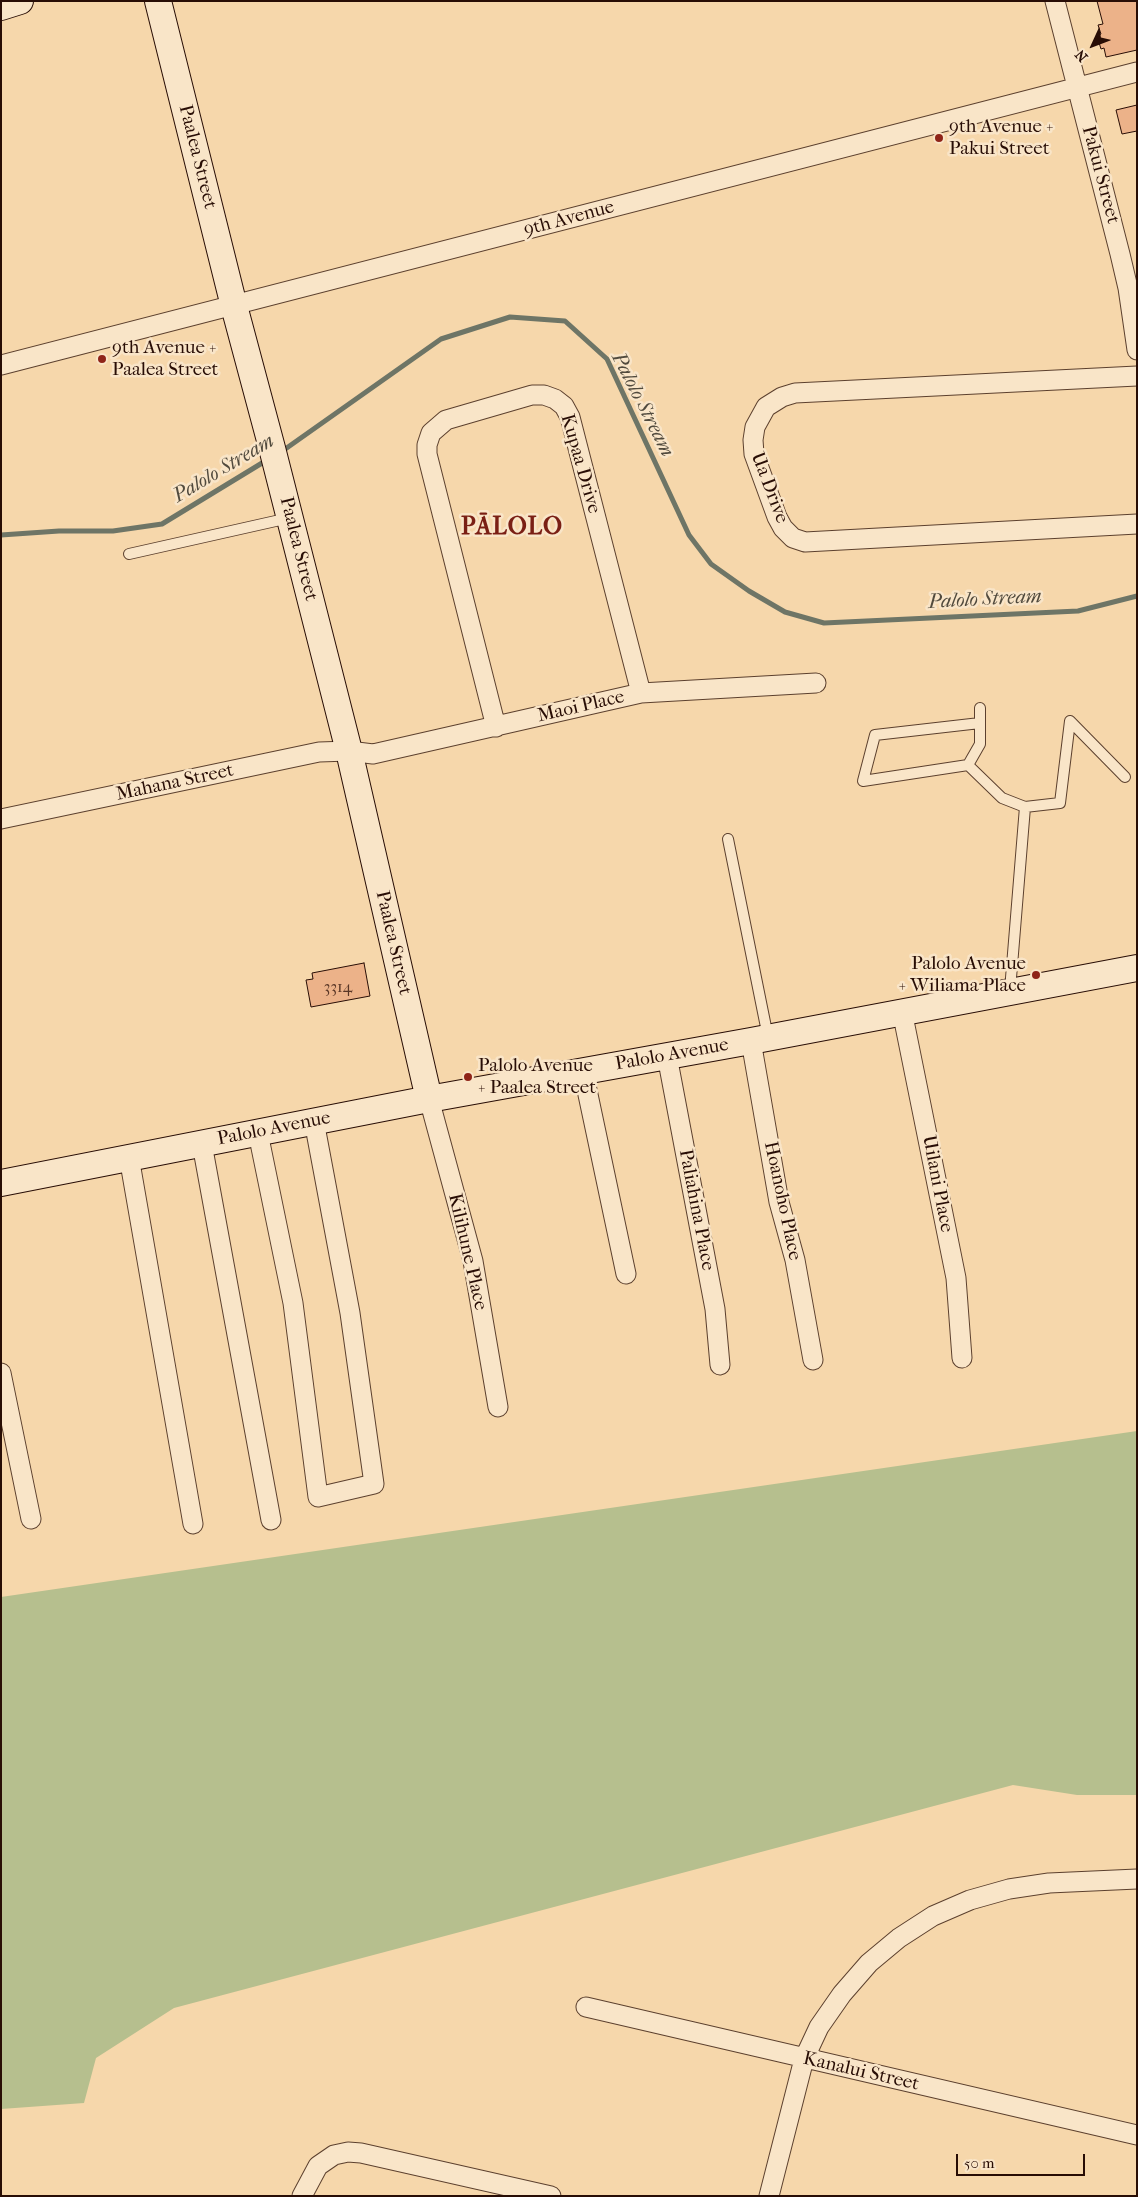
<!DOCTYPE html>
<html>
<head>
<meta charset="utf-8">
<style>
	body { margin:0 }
	#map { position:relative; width:1138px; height:2197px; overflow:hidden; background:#f6d7ab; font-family:"IM FELL French Canon",serif }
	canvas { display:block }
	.frame { position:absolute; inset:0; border:2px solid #280d05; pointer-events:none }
	.north { position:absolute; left:1068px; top:20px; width:50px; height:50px; -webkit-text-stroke:4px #f9e5c8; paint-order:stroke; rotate:227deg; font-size:14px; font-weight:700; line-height:20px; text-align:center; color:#280d05 }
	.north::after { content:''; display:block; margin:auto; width:18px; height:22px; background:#280d05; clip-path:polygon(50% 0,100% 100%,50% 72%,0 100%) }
	.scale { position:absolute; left:956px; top:2154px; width:129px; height:22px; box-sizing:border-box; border:2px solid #280d05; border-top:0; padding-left:6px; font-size:15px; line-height:18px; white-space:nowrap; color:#280d05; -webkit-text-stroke:4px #f9e5c8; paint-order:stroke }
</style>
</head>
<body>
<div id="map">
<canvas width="1138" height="2197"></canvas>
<div class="frame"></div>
<div class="north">N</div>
<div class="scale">50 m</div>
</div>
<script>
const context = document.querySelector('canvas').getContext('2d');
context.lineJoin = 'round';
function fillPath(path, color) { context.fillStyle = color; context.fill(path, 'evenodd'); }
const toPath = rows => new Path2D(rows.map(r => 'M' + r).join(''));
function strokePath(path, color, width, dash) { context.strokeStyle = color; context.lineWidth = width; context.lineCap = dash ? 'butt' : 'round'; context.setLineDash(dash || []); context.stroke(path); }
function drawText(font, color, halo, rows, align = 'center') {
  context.font = font + ' "IM FELL French Canon",serif'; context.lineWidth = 5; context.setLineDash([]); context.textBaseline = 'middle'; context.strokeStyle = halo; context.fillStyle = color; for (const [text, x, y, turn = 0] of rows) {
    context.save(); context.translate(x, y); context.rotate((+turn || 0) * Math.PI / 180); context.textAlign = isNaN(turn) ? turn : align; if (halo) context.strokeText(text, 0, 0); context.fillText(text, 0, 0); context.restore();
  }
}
fillPath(toPath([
	[1137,1431,1137,1795,1077,1795,1013,1785,174,2008,96,2058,84,2103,1,2109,1,1597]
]), '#b6bf8e');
strokePath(toPath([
	[281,452,441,339,510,317,565,321,607,359,689,535,711,564,749,591,785,612,824,623,1078,611,1137,596],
	[1,535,59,531,113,531,162,524,267,460]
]), '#6e7566', 5);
const building = toPath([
	[1097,1,1137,1,1137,50,1106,57,1104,48,1101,49,1097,36,1101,34,1098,25,1103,24,1097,1],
	[1137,105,1137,131,1122,134,1116,110,1137,105],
	[364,963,370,996,311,1007,306,980,313,979,312,973,364,963]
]);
fillPath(building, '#ecb289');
strokePath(building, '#280d05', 1);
const lane = toPath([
	[129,554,289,518],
	[980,723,875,735,863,781,968,765,1002,798,1025,807],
	[968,765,980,744,980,708],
	[728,839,768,1037],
	[1010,990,1025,807,1060,803,1070,721,1125,777]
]);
const street = toPath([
	[1055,1,1120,254,1128,288,1137,350],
	[1,365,1137,72],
	[1137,376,795,393,782,397,766,407,755,427,753,440,754,454,777,517,783,528,793,538,805,542,1137,524],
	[496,727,427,454,427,445,431,433,446,420,532,395,544,395,555,399,564,406,570,417,641,693],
	[1,819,319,752,349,751,373,754,641,693,816,683],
	[902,1011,956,1278,962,1358],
	[751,1041,779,1202,795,1260,813,1360],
	[667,1056,715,1309,720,1365],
	[583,1071,626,1274],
	[429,1099,473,1261,498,1407],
	[258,1133,293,1303,318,1497,374,1484,350,1313,314,1121],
	[202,1144,271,1520],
	[129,1157,193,1524],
	[1,1373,31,1519],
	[586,2007,1137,2135],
	[302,2196,318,2166,334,2155,348,2152,361,2153,551,2196],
	[769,2196,804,2059,819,2027,842,1994,869,1963,899,1938,933,1916,970,1900,1009,1889,1049,1883,1137,1879]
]);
const secondary = toPath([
	[158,1,234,306,272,448,349,751,429,1099],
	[1,7,20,1],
	[1,1183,429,1099,751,1041,1137,968]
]);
strokePath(lane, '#5c402e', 12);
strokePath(street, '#5c402e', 21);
strokePath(secondary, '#280d05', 28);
strokePath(lane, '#f9e5c8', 10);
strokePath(street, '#f9e5c8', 19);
strokePath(secondary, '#f9e5c8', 26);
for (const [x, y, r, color] of [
	[939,138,5,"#8f2418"],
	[102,359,5,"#8f2418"],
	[1036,975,5,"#8f2418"],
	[468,1077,5,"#8f2418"]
]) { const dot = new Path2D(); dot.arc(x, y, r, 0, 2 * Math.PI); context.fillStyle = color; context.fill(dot); strokePath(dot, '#f9e5c8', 2); }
drawText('16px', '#593626', null, [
	["3314",338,988]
]);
drawText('19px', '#280d05', '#f9e5c8', [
	["9th Avenue +",949,127],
	["Pakui Street",949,149],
	["9th Avenue +",112,348],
	["Paalea Street",112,370],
	["Palolo Avenue",1026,964,"right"],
	["+ Wiliama Place",1026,986,"right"],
	["Palolo Avenue",478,1066],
	["+ Paalea Street",478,1088]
], 'left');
drawText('19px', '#280d05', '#f9e5c8', [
	["Paalea Street",197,157,76],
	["Pakui Street",1100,175,75],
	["9th Avenue",569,219,-15],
	["Kupaa Drive",580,464,74],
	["Ua Drive",769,488,69],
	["Paalea Street",298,549,76],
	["Maoi Place",581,707,-13],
	["Mahana Street",175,783,-12],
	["Paalea Street",393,943,77],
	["Palolo Avenue",672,1055,-10],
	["Palolo Avenue",274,1129,-11],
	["Uilani Place",937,1184,79],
	["Hoanoho Place",782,1201,78],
	["Paliahina Place",696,1210,79],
	["Kilihune Place",467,1252,77],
	["Kanalui Street",861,2072,13]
]);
drawText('italic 20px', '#514a3d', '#f9e5c8', [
	["Palolo Stream",642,405,63],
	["Palolo Stream",224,469,-31],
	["Palolo Stream",985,600,-3]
]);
context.letterSpacing = '1px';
drawText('bold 24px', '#7a1f14', '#f9e5c8', [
	["PĀLOLO",512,528]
]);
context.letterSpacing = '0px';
</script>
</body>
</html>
